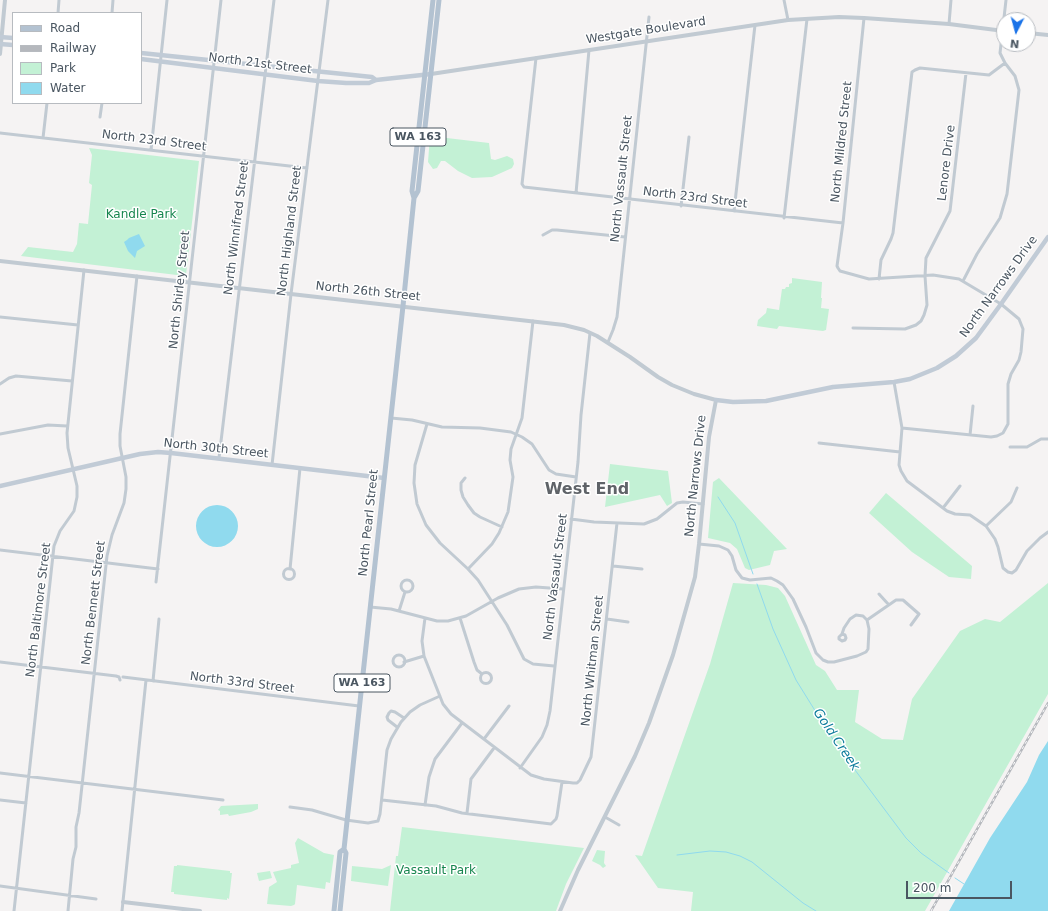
<!DOCTYPE html>
<html>
<head>
<meta charset="utf-8">
<style>
	body { margin:0 }
	#map { position:relative; width:1048px; height:911px; overflow:hidden; background:#f5f3f3; font-family:"DejaVu Sans",sans-serif }
	canvas { display:block }
	.legend { position:absolute; left:12px; top:12px; width:130px; height:92px; box-sizing:border-box; background:#fff; border:1px solid #b7bbc0; margin:0; padding:5px 7px; list-style:none; font-size:12px; color:#4a5661 }
	.legend li { display:flex; align-items:center; gap:8px; height:20px }
	.legend b { width:20px; border:1px solid #b7bbc0 }
	.north { position:absolute; left:996px; top:12px; width:40px; height:40px; box-sizing:border-box; background:#fff; border:1px solid #b7bbc0; border-radius:50%; rotate:186deg; font-size:11px; font-weight:700; line-height:16px; text-align:center; color:#4a5661 }
	.north::after { content:''; display:block; margin:auto; width:14px; height:18px; background:#1a73e8; clip-path:polygon(50% 0,100% 100%,50% 72%,0 100%) }
	.scale { position:absolute; left:906px; top:881px; width:106px; height:18px; box-sizing:border-box; border:2px solid #4a5661; border-top:0; padding-left:5px; font-size:12px; line-height:14px; white-space:nowrap; color:#4a5661; -webkit-text-stroke:3px #fff; paint-order:stroke }
</style>
</head>
<body>
<div id="map">
<canvas width="1048" height="911"></canvas>
<ul class="legend">
<li><b style="height:5px;background:#b3c2d1"></b>Road</li>
<li><b style="height:5px;background:#b5b8bd"></b>Railway</li>
<li><b style="height:11px;background:#c3f1d5"></b>Park</li>
<li><b style="height:11px;background:#90daee"></b>Water</li>
</ul>
<div class="north">N</div>
<div class="scale">200 m</div>
</div>
<script>
const context = document.querySelector('canvas').getContext('2d');
context.lineJoin = 'round';
function fillPath(path, color) { context.fillStyle = color; context.fill(path, 'evenodd'); }
const toPath = rows => new Path2D(rows.map(r => 'M' + r).join(''));
function strokePath(path, color, width, dash) { context.strokeStyle = color; context.lineWidth = width; context.lineCap = dash ? 'butt' : 'round'; context.setLineDash(dash || []); context.stroke(path); }
function drawText(font, color, halo, rows, align = 'center') {
  context.font = font + ' "DejaVu Sans",sans-serif'; context.lineWidth = 3; context.setLineDash([]); context.textBaseline = 'middle'; context.strokeStyle = halo; context.fillStyle = color; for (const [text, x, y, turn = 0] of rows) {
    context.save(); context.translate(x, y); context.rotate((+turn || 0) * Math.PI / 180); context.textAlign = isNaN(turn) ? turn : align; if (halo) context.strokeText(text, 0, 0); context.fillText(text, 0, 0); context.restore();
  }
}
fillPath(toPath([
	[430,136,489,143,491,159,495,160,507,156,513,159,514,164,512,168,492,177,472,178,458,171,445,161,441,161,437,168,433,169,428,162],
	[89,148,199,161,186,275,185,276,21,256,28,247,73,252,77,244,79,223,88,224,92,185,89,183,92,155],
	[792,278,822,282,821,298,822,298,821,308,829,309,826,330,823,331,779,326,777,329,757,326,758,320,766,313,767,308,779,310,782,289,785,289,786,287,789,287,789,284,792,283],
	[610,464,668,471,672,503,667,506,660,495,605,507],
	[719,478,787,549,774,551,770,565,749,570,745,568,737,549,730,543,708,538,713,482],
	[886,493,972,566,971,579,949,577,912,552,869,513],
	[733,583,766,585,778,588,785,596,816,665,825,671,837,690,859,690,855,722,882,739,903,740,912,699,960,631,985,619,1000,622,1048,583,1048,694,925,911,691,911,693,892,658,888,635,855,642,856,710,664],
	[258,804,258,809,251,812,229,816,228,814,220,815,220,811,218,810,221,806],
	[402,827,584,848,566,884,556,911,390,911,396,856,398,856],
	[298,838,324,853,334,855,330,883,326,882,325,889,297,885,295,904,294,905,291,906,267,904,269,887,277,882,273,872,291,868,291,865,299,863,295,843],
	[597,850,605,851,604,863,606,866,603,868,600,865,592,861],
	[177,865,230,871,230,873,232,873,229,899,227,898,227,900,174,894,174,892,171,892,174,866,177,866],
	[391,865,388,886,351,881,352,866,382,869],
	[270,871,272,878,259,881,257,873]
]), '#c3f1d5');
fillPath(toPath([
	[139,234,145,246,137,251,135,258,128,251,124,242,127,240,129,238],
	'196 526a21 21 0 1 1 42 0a21 21 0 1 1-42 0Z',
	[1048,741,1048,911,949,911,990,838,1027,782,1039,755]
]), '#90daee');
strokePath(toPath([
	[718,497,735,523,753,574],
	[757,584,773,629,796,680,837,746,906,838,921,853,949,873],
	[677,855,710,851,726,852,740,856,752,862,803,903,816,911],
	[955,878,964,884]
]), '#90daee', 1);
strokePath(toPath([
	[784,0,788,20],
	[58,13,59,0],
	[112,13,113,0],
	[864,18,843,223,837,266,838,268,840,271,869,279,933,275,959,279,1001,304,1019,319,1023,329,1021,352,1019,360,1011,374,1008,384,1008,424,1003,433,997,436,991,437,902,428],
	[949,24,951,0],
	[536,58,522,184,524,187,843,223],
	[100,117,102,103],
	[0,133,307,168],
	[43,138,47,103],
	[151,150,167,0],
	[576,193,589,50],
	[681,206,689,137],
	[734,211,755,25],
	[784,218,807,19],
	[543,235,552,230,557,230,625,237],
	[879,279,881,260,891,239,893,233,912,72,915,70,920,68,989,75,1005,63],
	[963,281,977,254,1000,218,1007,194,1019,90,1015,76,1005,63,1000,53,1006,0],
	[0,317,78,325],
	[853,328,905,329,916,325,921,321,924,315,927,305,925,276,926,258,950,211,966,73],
	[608,342,613,330,617,317,649,17],
	[894,382,902,428,899,465,901,471,907,481,947,511,955,514,970,515,986,526,995,539,998,547,1003,568,1008,572,1012,573,1016,570,1027,551,1040,538,1048,532],
	[0,384,9,378,16,376,72,381],
	[391,418,412,420,442,427,480,428,511,432,522,437,532,444,549,470,556,474,576,477],
	[427,424,415,465,414,483,417,504,426,525,440,543,468,569,478,580,507,625,524,659,533,664,554,666],
	[0,434,48,425,67,426],
	[970,435,973,406],
	[819,443,900,452],
	[1010,447,1027,447,1041,439,1048,439],
	[219,458,274,0],
	[272,465,291,294,328,0],
	[465,478,461,483,461,490,463,497,468,505,474,513,480,517,502,527],
	[943,508,960,486],
	[571,519,594,522,644,524,657,519,677,503,683,502,703,504],
	[986,526,1011,502,1017,488],
	[699,544,719,546,728,550,732,556,736,570,742,578,750,580,771,578,777,581,783,585,793,599,806,627,816,653,823,660,828,662,834,662,857,656,866,652,868,649,869,629,867,620,863,616,856,615,850,619,844,628,842,634,839,637,839,639,842,641,845,640,846,638,845,635,842,634],
	[0,550,158,569],
	[613,566,642,569],
	'283.5 574a5.5 5.5 0 1 1 11 0a5.5 5.5 0 1 1-11 0Z',
	[290,569,300,468],
	[468,569,492,544,499,533,508,512,513,477,510,460,511,449,522,418,533,321],
	'401 586a6 6 0 1 1 12 0a6 6 0 1 1-12 0Z',
	[156,582,221,0],
	[879,594,889,605],
	[370,607,391,609,437,621,448,621,466,616,498,598,519,589,536,587,563,589],
	[399,611,405,592],
	[425,618,422,641,424,656,443,704,451,714,531,775,544,779,573,783,577,783,580,780,591,757,617,523],
	[460,618,474,662,477,670,482,674],
	[607,619,628,622],
	[867,620,896,600,903,600,919,614,911,625],
	'393 661a6 6 0 1 1 12 0a6 6 0 1 1-12 0Z',
	[0,662,116,676,119,677,120,680],
	[404,662,424,656],
	'480.5 678a5.5 5.5 0 1 1 11 0a5.5 5.5 0 1 1-11 0Z',
	[123,677,359,706],
	[153,681,159,619],
	[397,727,388,720,387,717,389,713,391,711,395,712,404,718],
	[484,739,509,706],
	[520,768,542,737,547,725,550,711,578,462,581,415,590,333],
	[0,773,223,800],
	[0,800,26,803],
	[382,800,436,806,462,813,551,824,556,819,557,816,562,782],
	[425,805,429,777,435,759,462,723],
	[290,807,312,810,346,820,368,823,378,821,380,814,387,750,391,739,401,722,410,712,420,705,440,696],
	[467,813,471,779,494,748],
	[605,817,619,825],
	[0,886,96,899],
	[14,911,54,546,60,531,74,511,77,497,77,486,68,448,67,433,84,270],
	[68,911,73,859,76,847,76,827,79,813,107,556,112,535,124,503,126,489,126,477,120,446,120,434,137,276],
	[122,911,146,680]
]), '#c1cad2', 3);
strokePath(toPath([
	[1028,33,1048,35],
	[0,54,5,0],
	[431,74,788,20,839,17,864,18,949,24,1004,31],
	[0,261,564,325,584,330,597,336,630,357,658,377,672,385,694,394,716,400,709,437,699,544,695,577,673,655,649,723,635,756,578,870,560,911],
	[123,902,200,911]
]), '#c1cad2', 4);
strokePath(toPath([
	[0,37,13,38],
	[0,44,13,45],
	[141,53,372,77,376,80],
	[141,59,318,81,346,83,369,83,376,80,431,74],
	[716,400,733,402,766,401,833,387,894,382,910,379,937,368,956,356,976,338,1001,304,1048,237],
	[0,486,140,454,158,452,171,453,384,478]
]), '#c1cbd6', 4.5);
strokePath(toPath([
	[414,198,418,191,439,0],
	[334,911,340,852,344,849,403,306,414,198,412,191,433,0],
	[340,911,346,853,344,849]
]), '#b3c2d1', 5);
const rail = toPath([
	[931,911,1048,703]
]);
strokePath(rail, '#b5b8bd', 2.5);
strokePath(rail, '#fff', 1, [3]);
for (const [x, y, w] of [
	[418,137,56],
	[362,683,56]
]) { const box = new Path2D(); box.roundRect(x - w / 2, y - 9, w, 18, 3); context.fillStyle = '#fff'; context.fill(box); strokePath(box, '#4a5661', 1); }
drawText('bold 11px', '#4a5661', null, [
	["WA 163",418,137],
	["WA 163",362,683]
]);
drawText('12px', '#4a5661', '#fff', [
	["Westgate Boulevard",646,31,-9],
	["North 21st Street",260,64,7],
	["North 23rd Street",154,141,7],
	["North Mildred Street",842,142,-84],
	["Lenore Drive",947,163,-83],
	["North Vassault Street",622,179,-84],
	["North 23rd Street",695,198,7],
	["North Winnifred Street",237,228,-83],
	["North Highland Street",290,231,-83],
	["North Narrows Drive",999,287,-54],
	["North Shirley Street",180,290,-84],
	["North 26th Street",368,292,6],
	["North 30th Street",216,449,6],
	["North Narrows Drive",696,476,-84],
	["North Pearl Street",369,523,-84],
	["North Vassault Street",556,577,-83],
	["North Bennett Street",94,603,-83],
	["North Baltimore Street",39,610,-83],
	["North Whitman Street",593,661,-84],
	["North 33rd Street",242,683,7]
]);
drawText('12px', '#17864f', '#fff', [
	["Kandle Park",141,215],
	["Vassault Park",436,871]
]);
drawText('italic 13px', '#0c7c9b', '#fff', [
	["Gold Creek",836,740,56]
]);
drawText('bold 16px', '#5f6368', '#fff', [
	["West End",587,490]
]);
</script>
</body>
</html>
